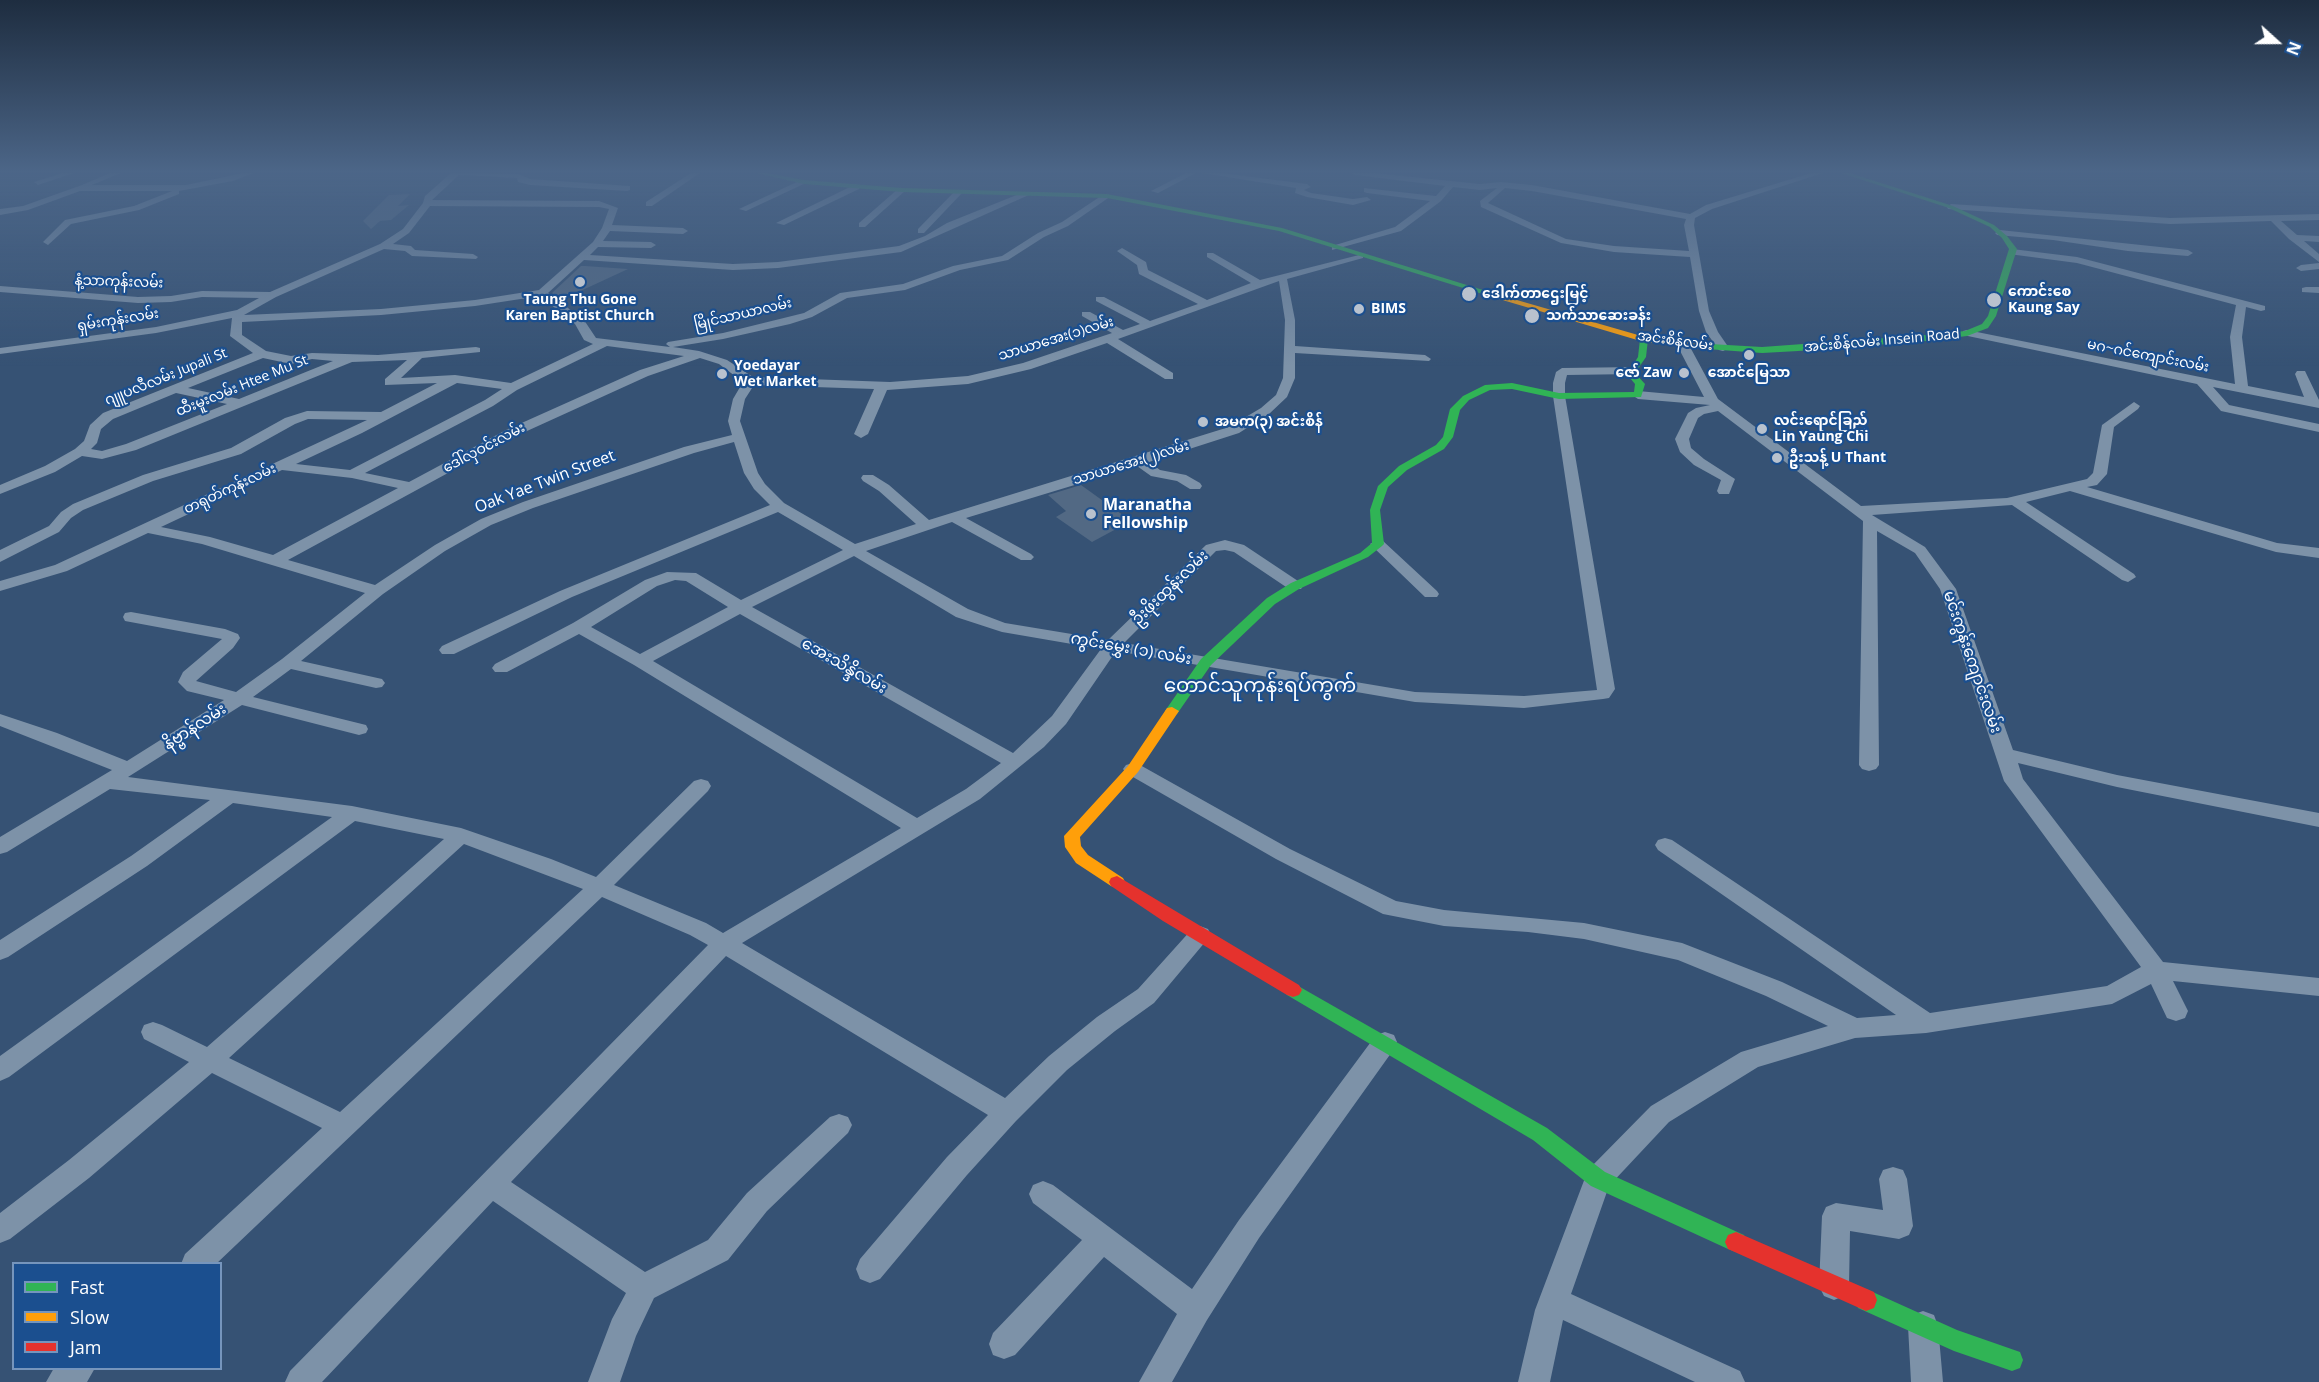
<!DOCTYPE html>
<html>
<head>
<meta charset="utf-8">
<style>
	body { margin:0 }
	#map { position:relative; width:2319px; height:1382px; overflow:hidden; background:#365274; font-family:"Open Sans",sans-serif }
	canvas { display:block }
	.legend { position:absolute; left:12px; top:1262px; width:210px; height:108px; box-sizing:border-box; background:#1b4f8f; border:2px solid #7695bc; margin:0; padding:8px 10px; list-style:none; font-size:18px; color:#fff }
	.legend li { display:flex; align-items:center; gap:12px; height:30px }
	.legend b { width:30px; border:2px solid #7695bc }
	.north { position:absolute; left:2247px; top:12px; width:60px; height:60px; -webkit-text-stroke:4px #1b4f8f; paint-order:stroke; rotate:111deg; font-size:16px; font-weight:700; line-height:24px; text-align:center; color:#fff }
	.north::after { content:''; display:block; margin:auto; width:21px; height:27px; background:#fff; clip-path:polygon(50% 0,100% 100%,50% 72%,0 100%) }
</style>
</head>
<body>
<div id="map">
<canvas width="2319" height="1382"></canvas>
<ul class="legend">
<li><b style="height:8px;background:#30b455"></b>Fast</li>
<li><b style="height:8px;background:#ff9f0a"></b>Slow</li>
<li><b style="height:8px;background:#e5322d"></b>Jam</li>
</ul>
<div class="north">N</div>
</div>
<script>
const context = document.querySelector('canvas').getContext('2d');
context.lineJoin = 'round';
function fillPath(path, color) { context.fillStyle = color; context.fill(path, 'evenodd'); }
const toPath = rows => new Path2D(rows.map(r => 'M' + r).join(''));
function strokePath(path, color, width, dash) { context.strokeStyle = color; context.lineWidth = width; context.lineCap = dash ? 'butt' : 'round'; context.setLineDash(dash || []); context.stroke(path); }
function drawText(font, color, halo, rows, align = 'center') {
  context.font = font + ' "Open Sans","Noto Sans Myanmar",sans-serif'; context.lineWidth = 4.5; context.setLineDash([]); context.textBaseline = 'middle'; context.strokeStyle = halo; context.fillStyle = color; for (const [text, x, y, turn = 0] of rows) {
    context.save(); context.translate(x, y); context.rotate((+turn || 0) * Math.PI / 180); context.textAlign = isNaN(turn) ? turn : align; if (halo) context.strokeText(text, 0, 0); context.fillText(text, 0, 0); context.restore();
  }
}
fillPath(toPath([
	[410,194,398,206,409,205,391,220,380,221,371,229,363,221,389,195],
	[581,266,585,266,628,269,561,300,552,293],
	[1081,485,1131,521,1092,542,1056,517,1066,511,1048,495]
]), '#526984');
fillPath(toPath([
	[62,173,74,173,38,185,34,182,62,173],
	[110,173,121,173,92,185,186,185,243,173,254,173,233,181,179,191,179,194,139,210,71,224,48,245,43,242,65,220,134,206,172,191,80,191,28,210,0,215,0,209,23,206,82,185,110,173],
	[451,173,519,174,530,179,630,186,630,190,627,191,530,185,518,182,517,178,459,175,432,200,599,201,618,208,612,225,683,228,688,231,683,234,610,231,603,241,651,242,656,245,651,248,598,247,590,255,733,264,778,262,899,246,925,236,947,223,1024,192,1031,194,901,252,778,268,733,270,584,260,548,293,584,320,596,338,670,347,666,344,668,342,723,333,804,313,840,293,903,284,953,266,1002,256,1038,233,1062,222,1104,194,1111,196,1068,226,1044,237,1008,260,960,270,905,290,847,298,812,317,790,324,723,339,673,347,699,351,727,360,753,377,890,382,968,376,1023,363,1112,333,1082,316,1082,312,1090,312,1123,330,1140,324,1096,301,1096,297,1104,297,1150,321,1198,304,1139,274,1137,265,1117,251,1122,248,1146,262,1148,270,1207,300,1251,283,1207,257,1207,253,1213,253,1260,280,1363,254,1363,258,1287,279,1295,320,1295,346,1425,355,1431,359,1429,361,1295,353,1295,378,1287,397,1269,414,1239,433,1149,462,1160,470,1186,475,1200,483,1202,486,1200,489,1190,489,1177,481,1151,476,1137,466,966,518,1031,554,1034,557,1031,560,1021,560,952,522,866,551,968,609,1005,623,1108,640,1206,545,1225,540,1244,545,1301,583,1303,586,1301,589,1289,589,1234,552,1225,550,1216,551,1124,643,1415,692,1524,696,1597,690,1553,396,1553,383,1556,372,1562,368,1638,367,1638,373,1634,374,1567,375,1565,383,1565,396,1615,689,1609,698,1603,699,1524,708,1415,702,1116,651,1066,724,1044,747,980,799,742,943,1005,1098,1049,1056,1097,1017,1138,989,1192,929,1200,926,1208,929,1211,935,1154,1003,1115,1031,1067,1070,1016,1121,967,1175,880,1279,870,1283,860,1279,856,1269,860,1259,947,1157,988,1115,726,956,511,1182,645,1272,708,1240,747,1193,830,1117,839,1114,848,1117,852,1125,848,1133,767,1211,728,1260,654,1298,636,1336,620,1382,588,1382,612,1319,626,1293,493,1201,322,1382,285,1382,290,1371,708,945,690,935,602,897,216,1264,181,1264,185,1254,322,1128,212,1073,89,1178,10,1239,0,1243,0,1213,69,1160,189,1062,144,1039,141,1032,144,1025,153,1022,162,1025,207,1047,444,839,355,821,9,1077,0,1081,0,1056,332,817,233,803,147,866,8,957,0,960,0,940,131,856,210,800,110,789,7,852,0,854,0,837,112,770,0,726,0,714,57,733,127,761,224,700,187,691,178,682,183,672,222,639,125,621,123,617,125,613,131,612,225,629,238,634,240,638,233,648,196,681,236,692,282,659,365,593,202,544,148,533,67,571,0,591,0,581,55,565,367,420,308,419,295,424,241,454,153,481,83,510,71,518,59,532,0,562,0,550,49,526,61,512,73,504,143,475,231,448,285,418,307,411,381,412,437,383,385,385,385,379,407,360,352,362,136,450,102,459,82,456,55,472,0,494,0,485,45,466,75,449,84,441,90,425,103,413,253,353,230,336,232,318,156,333,0,354,0,348,156,327,237,310,259,298,202,297,171,302,138,303,0,292,0,286,138,297,171,296,202,291,270,292,380,244,403,229,423,203,425,196,451,173],
	[430,206,599,207,609,209,602,228,593,242,539,290,475,300,381,309,244,315,276,297,384,249,405,251,412,256,476,259,478,257,473,254,415,250,411,246,393,244,409,233,430,206],
	[1279,281,1285,320,1283,378,1276,395,1261,408,1229,427,929,520,889,485,873,475,863,475,861,478,863,481,879,491,916,524,855,544,784,503,765,484,758,473,740,421,745,399,754,385,874,389,854,434,861,438,868,434,887,390,968,384,1031,369,1107,343,1165,379,1173,379,1173,373,1118,339,1279,281],
	[540,296,575,324,584,340,593,344,511,383,455,375,401,378,422,358,480,352,480,348,476,347,378,355,312,353,291,356,266,351,242,335,242,322,381,315,475,306,540,296],
	[607,346,684,356,640,370,506,430,409,482,365,473,493,406,517,390,607,346],
	[263,358,291,364,312,359,333,361,239,399,188,388,263,358],
	[700,358,719,364,743,382,733,399,728,421,732,435,684,447,523,502,481,519,435,545,375,585,288,560,516,436,648,376,700,358],
	[457,383,502,389,485,400,350,470,296,464,362,433,457,383],
	[176,393,227,404,126,444,102,451,91,449,97,443,101,429,113,419,176,393],
	[734,442,744,473,754,489,770,505,560,591,442,646,439,650,442,654,454,654,572,597,778,512,843,550,741,600,696,573,667,572,645,580,573,623,495,664,492,668,495,672,507,672,579,634,634,665,901,828,723,933,706,923,614,885,708,791,711,786,708,781,701,779,694,781,596,877,551,859,461,828,352,806,128,777,242,705,359,735,366,733,368,729,366,725,253,697,291,669,376,688,382,687,385,683,382,679,301,661,383,594,445,551,491,525,533,508,694,453,734,442],
	[282,470,352,478,398,488,273,555,210,537,161,527,282,470],
	[854,556,956,617,1002,632,1101,649,1052,716,1013,753,752,607,854,556],
	[675,580,686,581,728,607,640,654,591,627,657,586,675,580],
	[740,614,1001,763,966,789,917,818,653,661,740,614],
	[464,844,583,889,340,1112,229,1058,464,844],
	[691,173,700,173,652,206,646,206,646,202,691,173],
	[1186,173,1196,173,1158,193,1151,191,1186,173],
	[1202,173,1222,173,1307,184,1311,187,1304,190,1311,193,1353,199,1367,197,1371,200,1353,205,1307,197,1295,193,1296,188,1202,173],
	[1351,173,1375,173,1480,184,1501,182,1532,185,1690,214,1706,205,1811,173,1823,173,1712,209,1695,218,1694,225,1709,311,1718,332,1729,348,1723,351,1719,350,1706,332,1699,311,1690,257,1614,252,1561,243,1481,207,1480,201,1497,188,1480,190,1453,187,1441,201,1401,231,1332,250,1332,246,1395,227,1430,201,1367,193,1364,192,1364,188,1436,196,1445,186,1355,175,1351,173],
	[1505,188,1532,191,1686,219,1684,225,1689,251,1614,246,1566,239,1488,203,1505,188],
	[801,180,808,182,746,211,739,209,801,180],
	[856,184,860,187,859,189,784,225,776,223,856,184],
	[899,188,906,190,865,227,859,227,859,223,899,188],
	[956,190,963,192,924,233,918,233,918,229,956,190],
	[1951,204,2170,218,2319,214,2319,220,2281,221,2297,235,2319,236,2319,242,2304,241,2319,254,2319,262,2289,239,2271,221,2170,224,1948,209,1947,207,1951,204],
	[2000,230,2188,250,2193,253,2188,256,2128,251,2053,240,1997,235,1995,233,2000,230],
	[2012,249,2077,257,2265,306,2265,310,2261,311,2246,307,2242,337,2248,386,2304,397,2295,374,2297,371,2305,371,2319,400,2319,408,2213,387,2229,405,2319,424,2319,432,2221,411,2197,384,1963,335,1963,331,1967,330,2235,384,2230,337,2236,305,2077,263,2009,254,2009,250,2012,249],
	[2319,263,2319,269,2301,271,2296,268,2301,265,2319,263],
	[2306,287,2319,287,2319,293,2302,292,2302,288,2306,287],
	[1683,342,1689,345,1718,399,1861,506,2007,498,2087,479,2093,473,2102,425,2134,402,2140,406,2138,409,2114,427,2107,474,2097,485,2087,487,2277,543,2319,548,2319,558,2276,552,2070,491,2026,502,2134,574,2136,577,2128,582,2122,580,2012,505,1872,515,1925,547,1956,589,2013,750,2117,775,2319,813,2319,827,2117,787,2018,763,2023,779,2163,962,2319,978,2319,996,2173,981,2188,1011,2185,1018,2176,1021,2167,1018,2151,984,2112,1004,1926,1033,1855,1038,1758,1067,1669,1122,1609,1186,1571,1294,1740,1371,1745,1382,1695,1382,1563,1320,1550,1382,1518,1382,1535,1310,1588,1170,1651,1106,1741,1052,1828,1026,1766,996,1678,960,1584,939,1528,932,1444,926,1383,914,1276,859,1126,773,1123,769,1126,765,1133,763,1140,765,1290,849,1396,901,1444,910,1584,923,1682,943,1782,982,1857,1018,1896,1015,1658,850,1655,845,1658,840,1665,838,1672,840,1930,1013,2107,986,2141,967,2004,781,1940,589,1915,553,1877,531,1879,765,1876,769,1869,771,1862,769,1859,765,1863,521,1718,411,1704,414,1698,418,1689,439,1691,448,1704,459,1735,479,1729,494,1719,494,1717,491,1721,480,1694,465,1680,452,1675,439,1688,413,1696,408,1710,405,1638,399,1632,395,1638,391,1704,397,1677,345,1683,342],
	[1378,539,1383,541,1437,591,1439,594,1437,597,1425,597,1373,547,1370,544,1378,539],
	[1385,1032,1394,1035,1397,1042,1394,1049,1259,1238,1207,1320,1172,1382,1139,1382,1177,1314,1104,1257,1015,1355,1004,1359,993,1355,989,1344,993,1333,1082,1240,1033,1203,1029,1194,1033,1185,1043,1181,1053,1185,1192,1289,1239,1220,1376,1035,1385,1032],
	[1893,1167,1903,1170,1907,1179,1913,1226,1909,1235,1899,1239,1850,1231,1849,1286,1844,1296,1834,1300,1824,1296,1819,1286,1822,1216,1826,1207,1836,1203,1883,1210,1879,1179,1883,1170,1893,1167],
	[1923,1311,1934,1315,1938,1326,1943,1382,1911,1382,1908,1326,1912,1315,1923,1311],
	[54,1368,95,1368,87,1382,46,1382,54,1368]
]), '#7d92a8');
fillPath(toPath([
	[756,173,767,173,804,180,902,188,1107,194,1282,228,1496,294,1489,296,1279,231,1107,198,902,192,804,184,756,173],
	[1841,173,1850,173,1953,206,1994,225,2007,236,2017,249,1996,316,1988,328,1967,336,1926,341,1798,351,1762,353,1707,349,1707,345,1710,344,1762,347,1926,335,1965,331,1982,324,1988,316,2009,249,2002,238,1990,227,1949,208,1841,173],
	[1644,336,1648,339,1646,357,1635,373,1645,384,1641,397,1559,399,1512,389,1490,390,1469,400,1460,410,1453,437,1444,449,1407,470,1388,487,1380,510,1384,544,1382,546,1368,557,1299,589,1275,604,1211,665,1177,714,1167,714,1165,711,1201,659,1267,598,1291,583,1360,553,1372,543,1370,510,1378,486,1399,466,1436,445,1443,437,1450,409,1463,396,1485,385,1512,383,1559,393,1634,392,1635,384,1625,372,1631,368,1638,357,1640,339,1644,336],
	[1293,983,1547,1128,1605,1172,1744,1235,1747,1242,1744,1249,1736,1252,1728,1249,1591,1186,1533,1140,1287,995,1284,990,1287,985,1293,983],
	[1866,1289,1957,1330,2020,1352,2023,1360,2020,1368,2012,1371,1954,1351,1858,1308,1855,1300,1858,1292,1866,1289]
]), '#30b455');
fillPath(toPath([
	[1489,292,1645,337,1710,344,1714,347,1710,350,1644,342,1489,296,1489,292],
	[1172,707,1179,711,1138,772,1080,837,1081,846,1088,855,1123,878,1125,882,1123,886,1117,888,1111,886,1076,863,1065,847,1064,836,1128,766,1167,708,1172,707]
]), '#ff9f0a');
fillPath(toPath([
	[1117,876,1299,985,1302,990,1299,995,1293,997,1287,995,1163,921,1111,886,1109,882,1111,878,1117,876],
	[1736,1232,1874,1292,1877,1300,1874,1308,1866,1311,1728,1249,1725,1242,1728,1235,1736,1232]
]), '#e5322d');
const sky = context.createLinearGradient(0, 0, 0, 366);
sky.addColorStop(0, '#1e2d40');
sky.addColorStop(0.47, '#4c6688');
sky.addColorStop(1, '#4c668800');
context.fillStyle = sky;
context.fillRect(0, 0, 2319, 366);
for (const [x, y, r, color] of [
	[580,282,6,"#b9c2ce"],
	[1469,294,8,"#b9c2ce"],
	[1994,300,8,"#b9c2ce"],
	[1359,309,6,"#b9c2ce"],
	[1532,316,8,"#b9c2ce"],
	[1749,355,6,"#b9c2ce"],
	[1684,373,6,"#b9c2ce"],
	[722,374,6,"#b9c2ce"],
	[1203,422,6,"#b9c2ce"],
	[1762,429,6,"#b9c2ce"],
	[1777,458,6,"#b9c2ce"],
	[1091,514,6,"#b9c2ce"]
]) { const dot = new Path2D(); dot.arc(x, y, r, 0, 2 * Math.PI); context.fillStyle = color; context.fill(dot); strokePath(dot, '#1b4f8f', 2); }
drawText('14px', '#fff', '#1b4f8f', [
	["နံ့သာကုန်းလမ်း",119,282,2],
	["မြိုင်သာယာလမ်း",743,314,-13],
	["ရှမ်းကုန်းလမ်း",118,320,-9],
	["သာယာအေး(၁)လမ်း",1056,339,-17],
	["အင်းစိန်လမ်း",1675,341,8],
	["အင်းစိန်လမ်း Insein Road",1882,341,-5],
	["မဂ~ဂင်ကျောင်းလမ်း",2148,356,11],
	["ဂျူပလီလမ်း Jupali St",166,377,-22],
	["ထီးမူးလမ်း Htee Mu St",242,386,-22],
	["ဒေါ်လှဝင်းလမ်း",484,448,-28],
	["သာယာအေး(၂)လမ်း",1131,463,-17],
	["တရုတ်ကုန်းလမ်း",230,489,-25]
]);
drawText('bold 14px', '#fff', '#1b4f8f', [
	["ကောင်းစေ",2008,292],
	["Kaung Say",2008,308],
	["ဒေါက်တာဌေးမြင့်",1482,294],
	["Taung Thu Gone",580,300,"center"],
	["Karen Baptist Church",580,316,"center"],
	["BIMS",1371,309],
	["သက်သာဆေးခန်း",1546,316],
	["Yoedayar",734,366],
	["Wet Market",734,382],
	["ဇော် Zaw",1672,373,"right"],
	["အောင်မြေသာ",1749,373,"center"],
	["လင်းရောင်ခြည်",1774,421],
	["Lin Yaung Chi",1774,437],
	["အမက(၃) အင်းစိန်",1215,422],
	["ဦးသန့် U Thant",1789,458]
], 'left');
drawText('16px', '#fff', '#1b4f8f', [
	["Oak Yae Twin Street",545,482,-21],
	["ဦးဖိုးထွန်းလမ်း",1170,588,-44],
	["ကွင်းမွှေး (၁) လမ်း",1131,649,10],
	["မင်းကွန်းကျောင်းလမ်း",1972,662,71],
	["အေးသိန္ဒိလမ်း",844,666,30],
	["နိဗ္ဗာန်လမ်း",195,727,-33]
]);
drawText('bold 16px', '#fff', '#1b4f8f', [
	["Maranatha",1103,505],
	["Fellowship",1103,523]
], 'left');
drawText('20px', '#fff', '#1b4f8f', [
	["တောင်သူကုန်းရပ်ကွက်",1260,686]
]);
</script>
</body>
</html>
